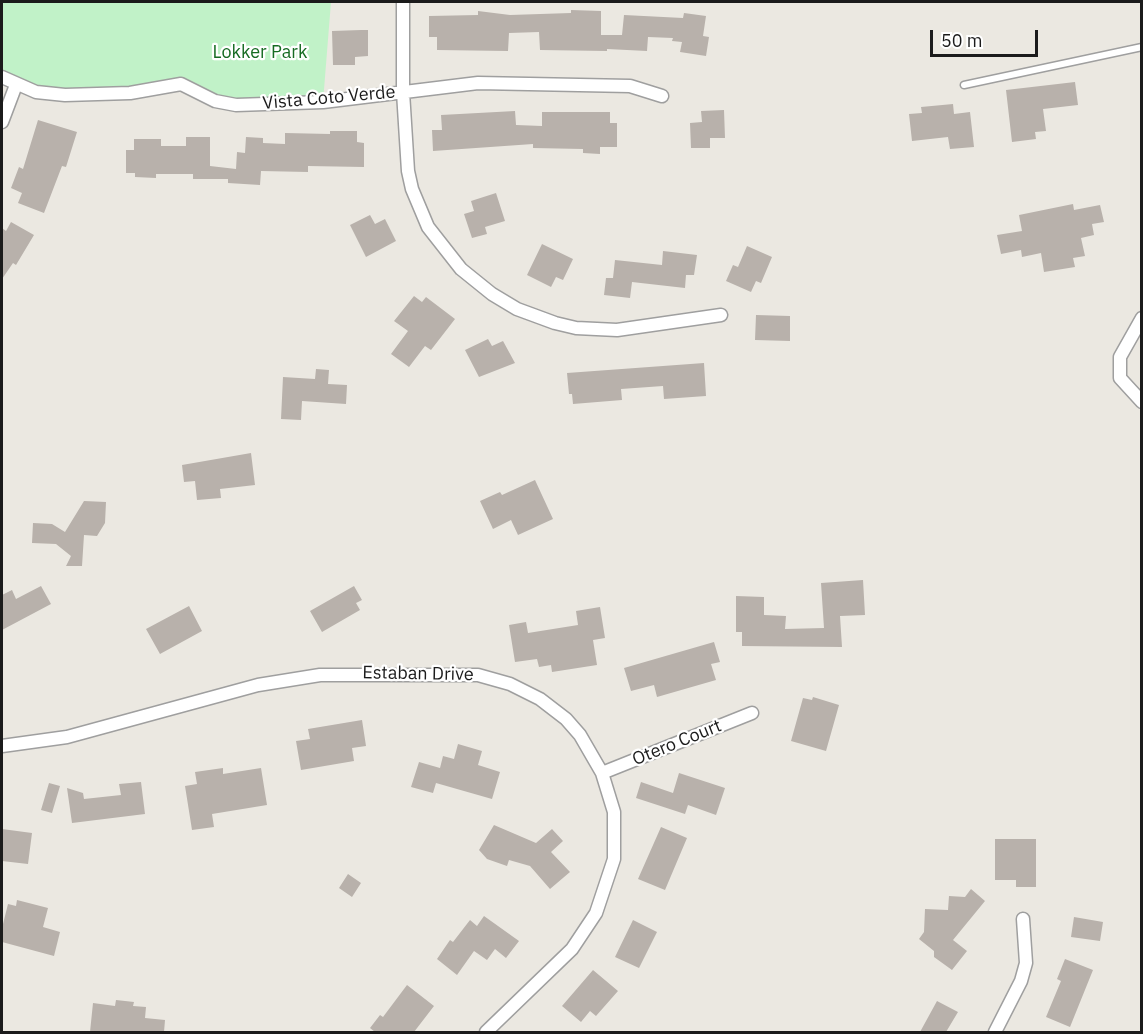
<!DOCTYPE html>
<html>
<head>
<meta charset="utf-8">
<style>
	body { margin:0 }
	#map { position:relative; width:1143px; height:1034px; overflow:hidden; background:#ebe8e1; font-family:"IBM Plex Sans",sans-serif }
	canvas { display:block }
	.frame { position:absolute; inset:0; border:3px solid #1b1b1b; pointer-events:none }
	.scale { position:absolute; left:930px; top:30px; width:108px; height:27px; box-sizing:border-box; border:3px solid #1b1b1b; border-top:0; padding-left:8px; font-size:18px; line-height:21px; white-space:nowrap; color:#1b1b1b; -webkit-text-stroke:4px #fff; paint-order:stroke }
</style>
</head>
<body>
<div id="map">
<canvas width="1143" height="1034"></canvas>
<div class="frame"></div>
<div class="scale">50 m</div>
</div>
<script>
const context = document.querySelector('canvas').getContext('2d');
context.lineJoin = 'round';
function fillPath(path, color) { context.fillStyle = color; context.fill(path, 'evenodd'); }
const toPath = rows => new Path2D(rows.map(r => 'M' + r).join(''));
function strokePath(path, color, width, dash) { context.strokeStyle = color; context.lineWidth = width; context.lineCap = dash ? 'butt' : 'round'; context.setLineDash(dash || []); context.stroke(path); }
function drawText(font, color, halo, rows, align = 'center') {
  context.font = font + ' "IBM Plex Sans",sans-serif'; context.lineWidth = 4.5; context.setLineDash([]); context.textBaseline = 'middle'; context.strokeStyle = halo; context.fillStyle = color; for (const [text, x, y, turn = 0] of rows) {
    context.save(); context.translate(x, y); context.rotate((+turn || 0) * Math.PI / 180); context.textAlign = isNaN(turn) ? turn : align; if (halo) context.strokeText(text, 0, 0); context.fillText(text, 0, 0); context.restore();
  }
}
fillPath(toPath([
	[2,2,331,2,323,102,236,105,180,84,65,95,2,77]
]), '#c1f2c8');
fillPath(toPath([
	[571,10,601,11,601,35,622,35,624,15,683,18,684,13,706,16,703,36,709,37,706,56,680,52,682,42,672,41,673,38,648,37,647,51,607,49,607,51,540,50,539,32,509,33,508,51,437,50,437,37,429,37,429,16,478,15,478,11,510,15,571,13],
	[361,30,368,30,368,56,355,57,355,65,333,65,332,31],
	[1075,82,1078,105,1043,109,1046,131,1035,132,1036,139,1012,142,1006,90],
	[953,104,954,114,970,112,974,147,950,149,948,137,912,141,909,114,922,113,921,107],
	[724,110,725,138,710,138,710,148,691,148,690,123,702,122,701,111],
	[515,111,516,125,542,126,542,112,610,112,610,123,617,123,617,147,600,147,600,154,583,153,583,149,533,148,533,144,433,151,432,130,442,130,441,115],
	[38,120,77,132,66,167,62,166,44,213,18,203,22,193,11,188,19,167,23,169],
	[330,131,357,131,357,142,364,143,364,167,308,166,308,172,261,171,260,185,228,183,228,179,193,179,193,174,156,174,156,178,135,177,135,173,126,173,126,150,134,150,134,139,161,139,161,146,186,146,186,137,210,137,210,166,236,169,237,152,245,153,246,137,263,138,263,143,285,144,285,133,330,134],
	[496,193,505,221,485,227,487,234,472,238,464,214,474,211,471,201],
	[1073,204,1074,210,1100,205,1104,222,1092,224,1094,235,1081,238,1085,256,1073,258,1075,267,1044,272,1041,253,1022,257,1021,250,1001,254,997,235,1022,231,1019,215],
	[370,215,375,224,385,219,396,241,366,257,350,225],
	[11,222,34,235,16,265,13,263,2,279,2,228,6,231],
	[542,244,573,259,563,280,556,277,551,287,527,275],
	[747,246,772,257,761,283,756,281,751,292,726,281,733,265,738,267],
	[663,251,697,255,694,275,686,275,685,288,632,282,630,298,604,295,606,278,613,278,615,260,662,265],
	[414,296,422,302,426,297,455,319,431,350,425,346,409,367,391,354,408,331,394,321],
	[756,315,790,316,790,341,755,340],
	[488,339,492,346,503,341,515,363,479,377,465,350],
	[704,363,706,396,664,399,663,386,621,389,622,400,573,404,572,394,569,394,567,373],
	[316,369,329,370,328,384,347,385,346,404,302,401,301,420,281,419,283,377,315,379],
	[251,453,255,485,220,489,221,498,197,500,195,481,184,482,182,465],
	[535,480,553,519,518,535,511,520,493,529,480,501,500,492,502,495],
	[84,501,106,502,105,523,97,536,84,535,82,566,66,566,71,556,56,544,32,543,33,523,52,524,65,532],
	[863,580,865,615,840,616,842,647,742,646,742,632,736,632,736,596,764,597,764,615,786,616,785,629,824,628,821,583],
	[41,586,51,604,2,630,2,595,12,590,16,599],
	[354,586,362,600,356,603,360,610,322,632,310,611],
	[189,606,202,631,160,654,146,629],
	[600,607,605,638,593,640,597,665,552,672,551,665,539,667,537,659,515,662,509,625,526,622,528,633,578,625,576,611],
	[714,642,720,662,711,664,716,680,657,697,654,685,631,691,624,668],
	[813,697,839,705,826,751,791,741,803,698,812,700],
	[362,720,366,746,352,748,354,761,301,770,296,741,310,739,308,729],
	[458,744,482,751,478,765,500,772,492,799,436,783,433,793,411,787,419,762,440,768,443,756,454,759],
	[223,768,223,774,261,768,267,805,212,814,214,827,192,830,185,786,197,784,195,772],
	[679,773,725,788,716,815,688,805,685,814,636,798,641,782,673,793],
	[141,782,145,814,72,823,67,788,83,793,84,799,121,795,119,784],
	[49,783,60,786,52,813,41,810],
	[494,825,536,843,552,829,563,841,551,852,570,872,550,889,530,866,509,860,507,866,487,859,479,850],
	[661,827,687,838,665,890,638,879],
	[2,829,32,833,28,864,2,861],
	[995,839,1036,839,1036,887,1016,887,1016,880,995,880],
	[348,874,361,883,352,897,339,888],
	[971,889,985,901,953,940,967,951,952,970,934,957,934,951,919,939,924,932,925,909,948,910,949,896,965,897],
	[17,900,48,908,43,927,60,932,54,956,2,942,2,928,8,904,16,906],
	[484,916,519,941,506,958,495,949,487,960,474,951,457,975,437,959,450,940,453,942,470,920,477,926],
	[1074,917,1103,922,1100,941,1071,937],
	[633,920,657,932,639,968,615,957],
	[1065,959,1093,970,1070,1027,1046,1017,1061,981,1057,979],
	[593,970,618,991,596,1016,590,1011,581,1022,562,1006],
	[407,985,434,1006,414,1032,375,1032,370,1028,380,1015,383,1017],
	[116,1000,134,1002,133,1006,146,1007,145,1018,165,1020,164,1032,90,1032,93,1003,115,1006],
	[937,1001,958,1012,946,1032,920,1032]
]), '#b8b1ab');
const service = toPath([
	[964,85,1142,47]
]);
const minor = toPath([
	[403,2,403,92,408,171,412,189,428,227,461,269,492,294,517,309,555,323,576,328,617,330,721,315],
	[2,77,36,92,65,95,130,93,181,84,215,101,236,105,323,102,478,83,630,86,662,96],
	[2,122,16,85],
	[1142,318,1120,357,1120,378,1142,402],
	[2,746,67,737,258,685,320,675,478,675,510,684,540,699,566,719,580,735,602,773,614,812,614,859,596,913,572,949,486,1032],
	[602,773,752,713],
	[995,1032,1021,981,1026,963,1023,919]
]);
strokePath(service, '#9f9f9f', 9);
strokePath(minor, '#9f9f9f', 15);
strokePath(service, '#fff', 6);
strokePath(minor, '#fff', 12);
drawText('18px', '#166b22', '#fff', [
	["Lokker Park",260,53]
]);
drawText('18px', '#1b1b1b', '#fff', [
	["Vista Coto Verde",329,98,-5],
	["Estaban Drive",418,674,1],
	["Otero Court",677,743,-22]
]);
</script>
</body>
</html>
